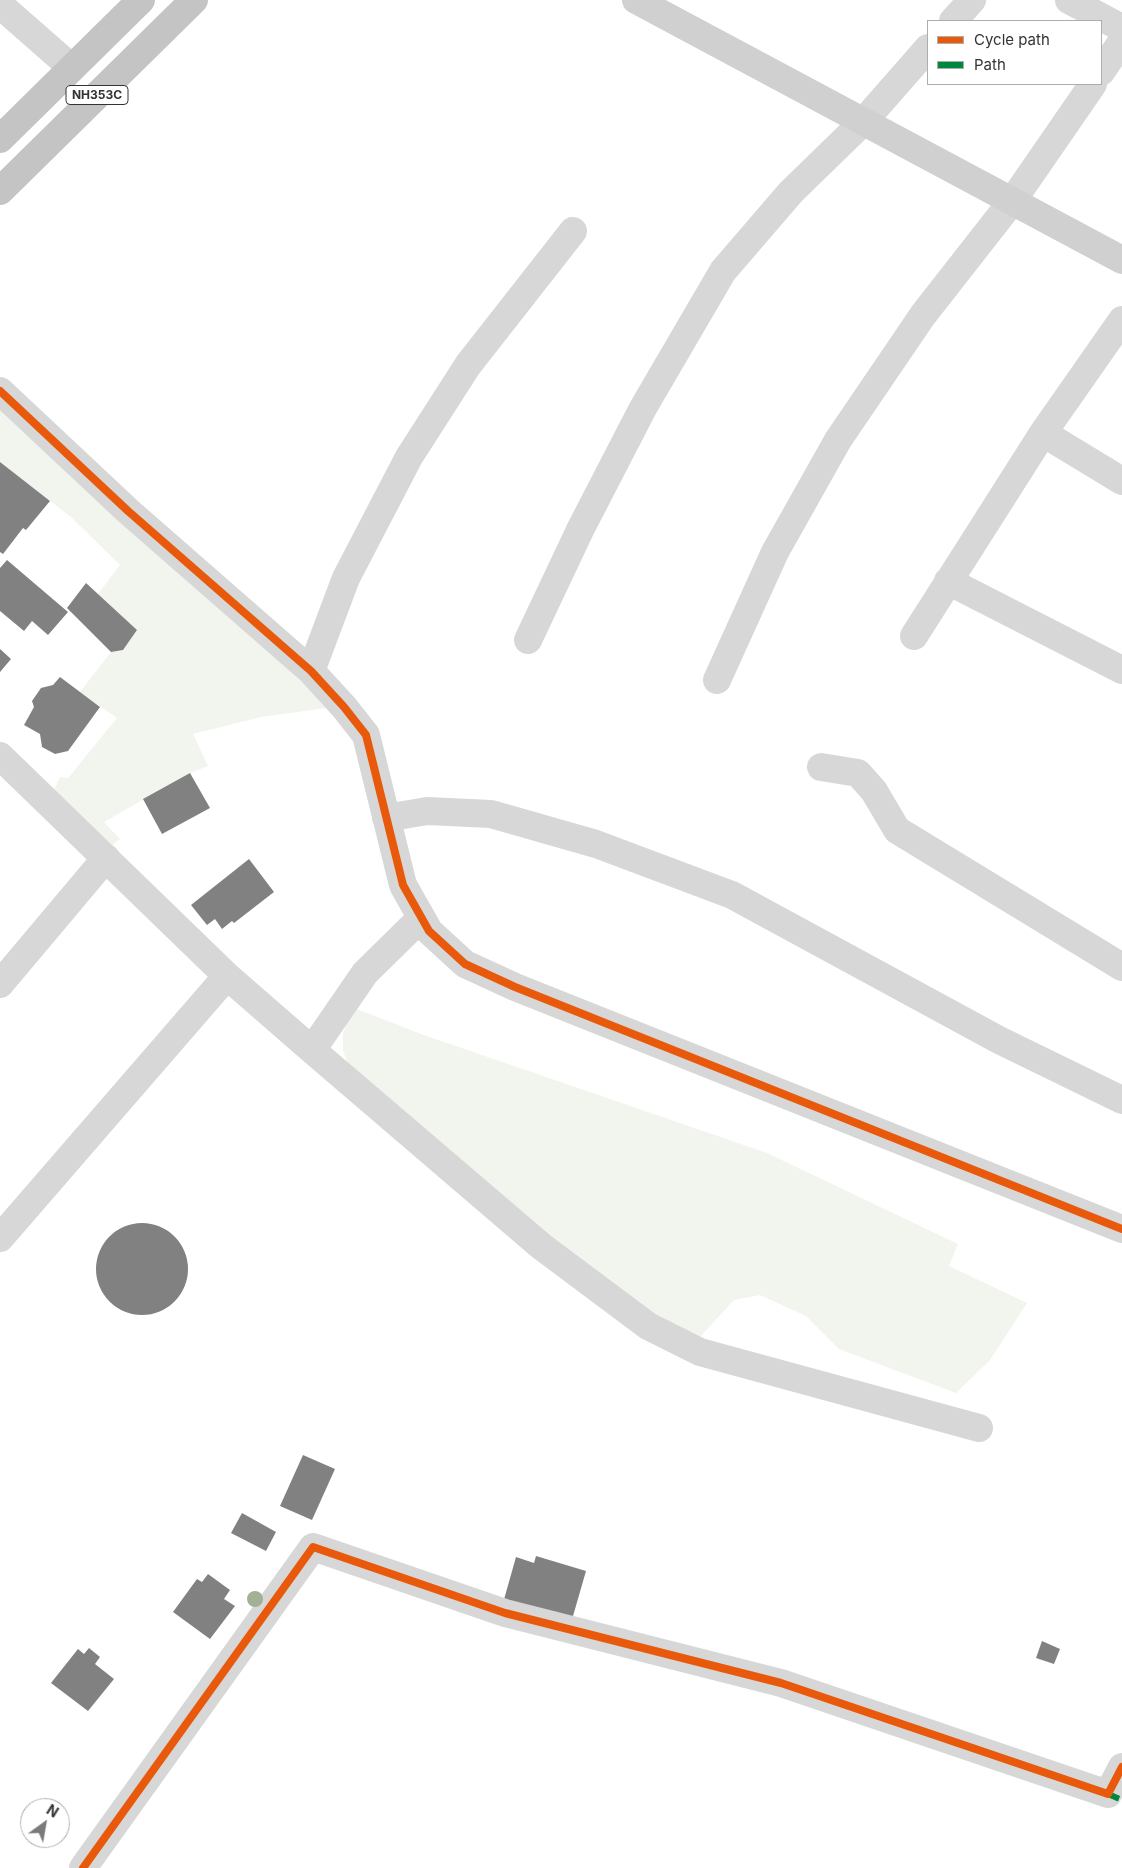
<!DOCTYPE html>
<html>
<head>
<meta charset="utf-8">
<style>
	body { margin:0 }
	#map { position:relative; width:1122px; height:1868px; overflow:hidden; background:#fff; font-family:Inter,sans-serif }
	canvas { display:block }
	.legend { position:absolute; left:927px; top:20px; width:175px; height:65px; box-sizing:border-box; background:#fff; border:1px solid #adadad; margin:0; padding:6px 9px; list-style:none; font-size:15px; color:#333 }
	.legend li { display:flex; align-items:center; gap:10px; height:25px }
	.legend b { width:25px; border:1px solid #adadad }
	.north { position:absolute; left:20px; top:1798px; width:50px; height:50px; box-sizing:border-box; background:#fff; border:1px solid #adadad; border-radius:50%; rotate:32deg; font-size:14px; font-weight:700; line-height:20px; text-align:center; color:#333 }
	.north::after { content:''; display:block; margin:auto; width:18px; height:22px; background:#7a7a7a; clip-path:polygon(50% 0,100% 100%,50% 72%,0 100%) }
</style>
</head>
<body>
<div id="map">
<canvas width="1122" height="1868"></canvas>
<ul class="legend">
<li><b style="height:6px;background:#e8590c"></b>Cycle path</li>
<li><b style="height:6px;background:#00873e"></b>Path</li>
</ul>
<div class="north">N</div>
</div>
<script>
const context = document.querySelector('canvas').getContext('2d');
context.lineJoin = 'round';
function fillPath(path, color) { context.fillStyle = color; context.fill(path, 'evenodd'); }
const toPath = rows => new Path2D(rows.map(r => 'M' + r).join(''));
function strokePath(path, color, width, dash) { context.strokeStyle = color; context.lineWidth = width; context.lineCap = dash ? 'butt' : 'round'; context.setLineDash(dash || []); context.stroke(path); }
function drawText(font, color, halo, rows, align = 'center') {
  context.font = font + ' Inter,sans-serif'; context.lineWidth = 5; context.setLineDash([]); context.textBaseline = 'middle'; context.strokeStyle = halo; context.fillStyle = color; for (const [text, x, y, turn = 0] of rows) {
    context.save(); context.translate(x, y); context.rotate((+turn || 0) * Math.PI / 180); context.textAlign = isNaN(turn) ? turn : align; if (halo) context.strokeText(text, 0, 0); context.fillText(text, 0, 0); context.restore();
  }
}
fillPath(toPath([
	[0,409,333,707,261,717,193,734,208,766,190,773,104,822,120,839,111,846,53,792,60,777,68,778,117,718,80,692,111,652,123,650,137,630,98,594,120,565,71,517,0,462],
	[354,1008,421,1034,767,1153,958,1244,949,1266,1027,1303,990,1360,956,1393,839,1349,806,1316,760,1295,734,1300,699,1338,653,1315,559,1247,349,1068,343,1050,343,1033]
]), '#f1f5ed');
fillPath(toPath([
	[0,462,50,501,26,530,23,528,3,554,0,552],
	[7,560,68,612,48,635,32,621,24,631,0,611,0,568],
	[86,583,137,630,123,650,111,652,67,608],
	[0,649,11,659,0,672],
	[60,677,100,707,68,751,55,754,42,747,40,734,24,725,34,707,32,701,41,688,53,685],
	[190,773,210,808,162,834,143,799],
	[249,859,274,892,234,923,232,921,222,929,215,919,207,925,191,905],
	'96 1269a46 46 0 1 1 92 0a46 46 0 1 1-92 0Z',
	[303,1455,335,1469,312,1520,280,1506],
	[242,1513,276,1532,266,1551,231,1533],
	[536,1556,586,1571,571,1623,503,1603,516,1557,534,1563],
	[208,1574,230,1590,224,1599,235,1606,210,1639,173,1612,197,1579,202,1582],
	[1042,1641,1060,1649,1054,1664,1036,1658],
	[89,1648,100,1657,95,1664,114,1679,88,1711,51,1683,78,1649,84,1654]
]), '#818181');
strokePath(toPath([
	[1069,0,1122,28],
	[0,5,72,68],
	[953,21,972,0],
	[1101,72,1122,41],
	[0,391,128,511,311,671,344,707,366,735,403,885,429,931,465,964,515,987,1122,1229],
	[1043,433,1122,481],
	[948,581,1122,670],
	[914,636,1043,433,1122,320],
	[528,640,581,528,643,408,723,271,791,192,864,121,928,48],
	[311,671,346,578,409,457,468,365,573,231],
	[717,680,775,552,838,440,923,315,1013,200,1093,84],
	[0,756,227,976,312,1050,541,1246,648,1326,700,1352,979,1428],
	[821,767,858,773,874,791,897,830,1122,967],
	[386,818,427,811,491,814,596,844,732,895,999,1040,1122,1100],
	[0,984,106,858],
	[312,1050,365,973,421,918],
	[0,1238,227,976],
	[83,1868,313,1547,505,1613,781,1683,1108,1794,1122,1767]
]), '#d7d7d7', 28);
strokePath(toPath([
	[636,0,1122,260]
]), '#d0d0d0', 28);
strokePath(toPath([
	[0,139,141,0],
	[0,191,194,0]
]), '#c4c4c4', 28);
strokePath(toPath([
	[1108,1794,1122,1800]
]), '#00873e', 6, [12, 6]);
strokePath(toPath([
	[0,391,128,511,311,671,344,707,366,735,403,885,429,931,465,964,515,987,1122,1229],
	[83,1868,313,1547,505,1613,781,1683,1108,1794,1122,1767]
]), '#e8590c', 8);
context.fillStyle = '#a2b095';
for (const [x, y] of [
	[255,1599]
]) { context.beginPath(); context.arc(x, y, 8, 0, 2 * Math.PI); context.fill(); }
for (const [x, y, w] of [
	[97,95,62]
]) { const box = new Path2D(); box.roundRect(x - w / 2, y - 9.5, w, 19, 4); context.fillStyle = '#fff'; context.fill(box); strokePath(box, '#333', 1); }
drawText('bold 12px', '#333', null, [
	["NH353C",97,95]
]);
</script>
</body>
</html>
